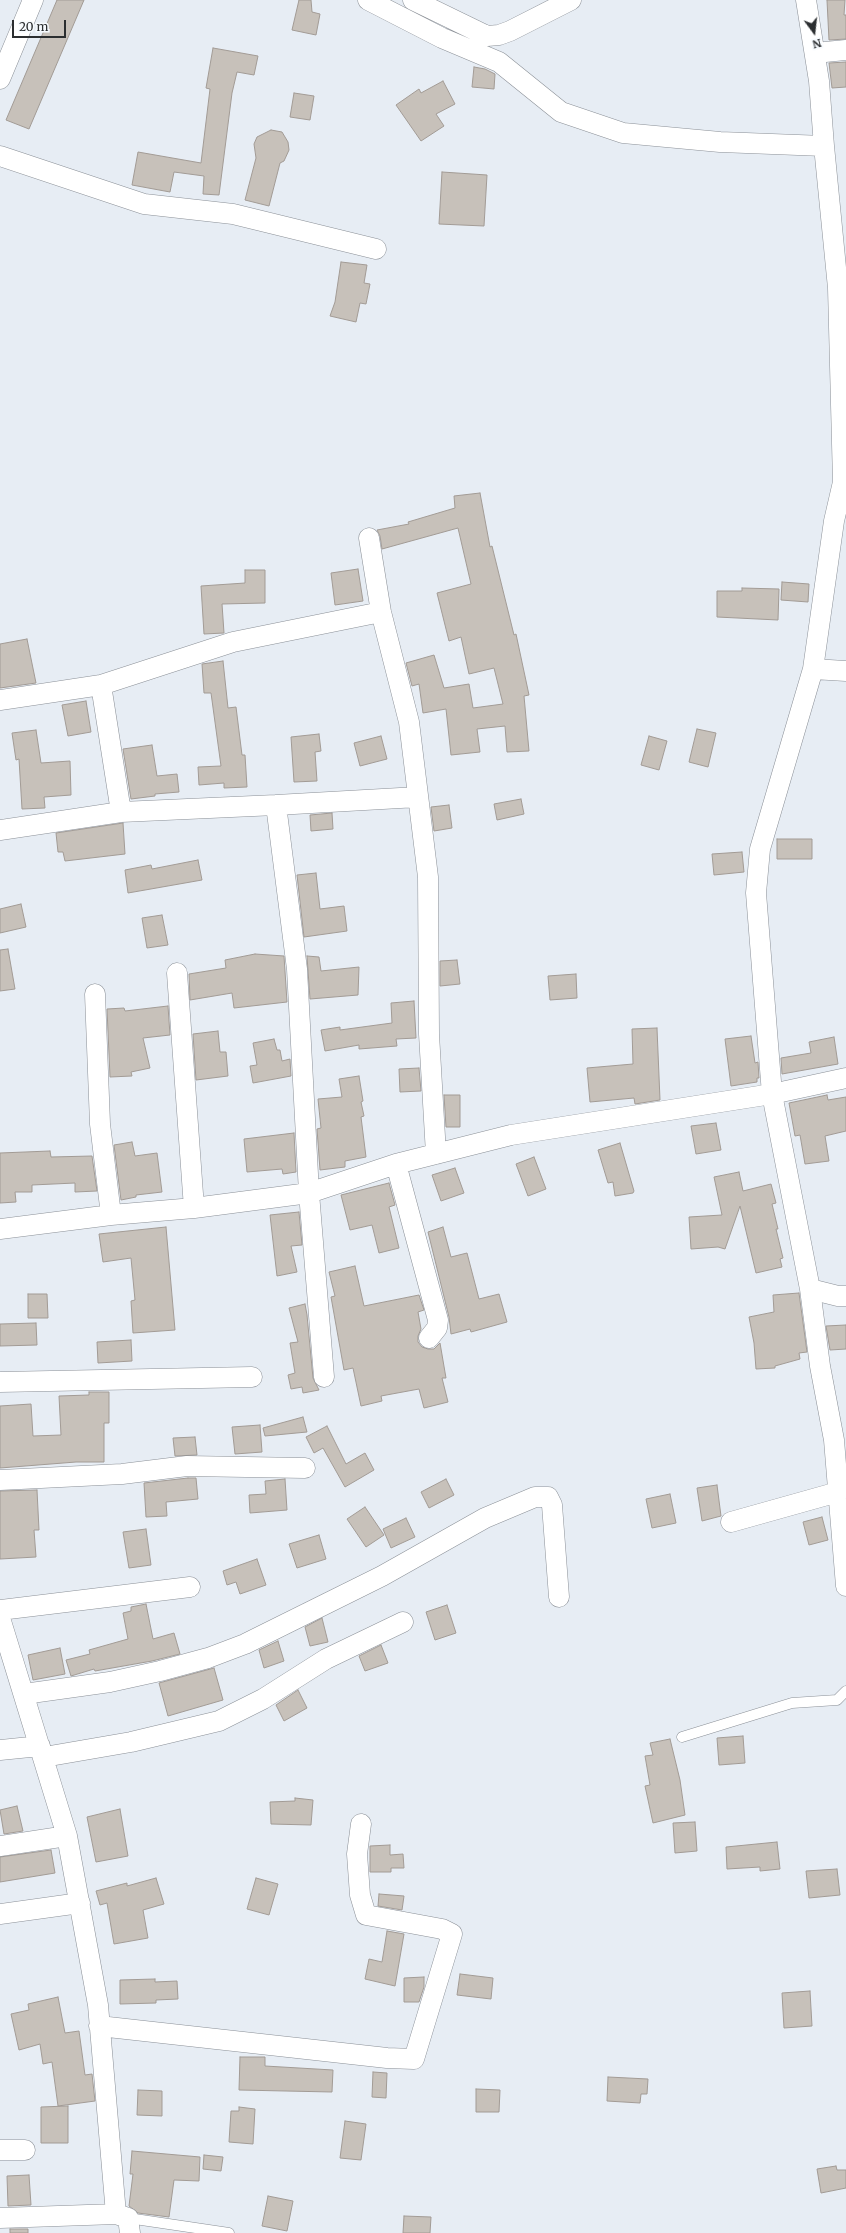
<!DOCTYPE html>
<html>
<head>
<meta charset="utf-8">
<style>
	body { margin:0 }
	#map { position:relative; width:846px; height:2233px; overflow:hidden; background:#e7edf4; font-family:Merriweather,serif }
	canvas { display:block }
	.north { position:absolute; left:794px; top:12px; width:40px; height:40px; -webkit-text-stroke:3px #f6fafe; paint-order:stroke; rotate:165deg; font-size:11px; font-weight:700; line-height:16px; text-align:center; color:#2b2e30 }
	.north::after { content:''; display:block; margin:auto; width:14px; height:18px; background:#2b2e30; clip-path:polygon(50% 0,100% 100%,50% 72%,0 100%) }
	.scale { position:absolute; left:12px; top:20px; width:54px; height:18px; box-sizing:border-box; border:2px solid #2b2e30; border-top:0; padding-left:5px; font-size:12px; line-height:14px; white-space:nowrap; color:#2b2e30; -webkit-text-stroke:3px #f6fafe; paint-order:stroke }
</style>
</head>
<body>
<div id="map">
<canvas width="846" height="2233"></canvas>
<div class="north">N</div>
<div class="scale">20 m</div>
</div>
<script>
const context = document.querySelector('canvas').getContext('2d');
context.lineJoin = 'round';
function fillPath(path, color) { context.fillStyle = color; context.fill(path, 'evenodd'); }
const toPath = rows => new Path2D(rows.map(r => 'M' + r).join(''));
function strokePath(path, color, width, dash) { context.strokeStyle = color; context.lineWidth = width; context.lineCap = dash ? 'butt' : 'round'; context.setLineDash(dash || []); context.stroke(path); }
const building = toPath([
	[57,0,84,0,29,129,6,120,57,0],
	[299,0,311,0,312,12,320,14,316,35,292,30,299,0],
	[827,0,845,0,844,15,846,15,846,39,829,40,827,0],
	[213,48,258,56,254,75,237,72,232,93,219,195,203,194,204,176,174,172,170,192,132,185,138,152,201,163,210,89,206,88,213,48],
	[846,62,846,87,832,88,829,63,846,62],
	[474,67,485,69,495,74,494,89,472,87,474,67],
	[443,81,455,104,436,114,444,126,421,141,396,105,419,89,421,93,443,81],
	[294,93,314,96,310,120,290,117,294,93],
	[271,130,282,132,288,142,289,150,284,161,280,163,269,206,245,200,256,158,254,144,257,137,271,130],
	[442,172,487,175,484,226,439,224,442,172],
	[341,262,367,265,364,283,370,284,366,304,360,303,356,322,330,316,335,302,341,262],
	[480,493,490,547,492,546,514,635,516,634,529,695,524,696,529,751,507,752,505,726,477,729,480,752,451,755,446,709,423,713,419,684,412,686,406,663,434,655,444,688,469,684,473,708,503,704,494,668,469,674,461,637,449,641,437,593,471,584,458,528,382,549,380,536,377,530,409,524,408,522,455,508,454,496,480,493],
	[358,569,363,601,335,605,331,573,358,569],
	[245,570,265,570,265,603,222,604,224,633,204,634,201,586,245,583,245,570],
	[782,582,809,584,808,602,781,600,782,582],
	[742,588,779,589,778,620,717,617,717,591,742,591,742,588],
	[27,639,36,683,0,688,0,644,27,639],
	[223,661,228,708,236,707,242,755,245,755,247,787,224,788,224,783,199,785,198,767,221,766,211,693,204,693,202,664,223,661],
	[86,701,91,732,68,736,62,705,86,701],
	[697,729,716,733,708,767,689,762,697,729],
	[36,730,41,763,70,761,71,795,44,797,45,808,22,809,19,759,16,760,12,733,36,730],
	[319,734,321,751,315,752,317,781,294,782,291,737,319,734],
	[381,736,387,759,360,766,354,743,381,736],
	[649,736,667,741,659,770,641,765,649,736],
	[152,745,157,776,177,774,179,792,155,794,155,796,131,799,123,749,152,745],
	[521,799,524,814,497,820,494,804,521,799],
	[449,805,452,828,434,831,431,807,449,805],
	[332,813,333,829,311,831,310,815,332,813],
	[123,823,125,854,65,861,63,852,58,852,56,833,123,823],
	[777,839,812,839,812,859,777,859,777,839],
	[742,852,744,872,714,875,712,854,742,852],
	[198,860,202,880,128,893,125,870,151,865,152,869,198,860],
	[316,873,320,909,344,906,347,931,304,937,297,875,316,873],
	[21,904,26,927,0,933,0,909,21,904],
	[162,915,168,945,147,948,142,918,162,915],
	[8,949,15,989,0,991,0,950,8,949],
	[255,954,284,956,287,1002,234,1008,232,993,190,1000,189,974,226,968,225,960,255,954],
	[307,956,319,957,321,971,359,967,358,995,310,999,307,956],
	[457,960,460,984,440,986,440,961,457,960],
	[576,974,577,998,550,1000,548,976,576,974],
	[414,1001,416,1038,396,1039,397,1046,359,1049,359,1045,325,1051,321,1030,340,1027,340,1030,392,1023,391,1003,414,1001],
	[168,1006,170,1035,143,1038,150,1068,131,1072,132,1076,110,1077,107,1009,124,1008,125,1011,168,1006],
	[657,1028,660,1100,635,1104,634,1098,590,1102,587,1068,633,1064,632,1029,657,1028],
	[218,1031,220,1052,226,1052,228,1076,196,1080,193,1034,218,1031],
	[751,1036,755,1063,758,1062,759,1078,757,1078,757,1082,731,1086,725,1039,751,1036],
	[834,1037,838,1064,782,1074,781,1058,811,1053,809,1042,834,1037],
	[274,1039,277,1050,280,1050,282,1061,290,1059,291,1076,253,1083,250,1066,257,1065,253,1043,274,1039],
	[419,1068,421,1091,400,1092,399,1069,419,1068],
	[359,1076,363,1101,361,1102,364,1116,361,1117,366,1157,345,1161,345,1167,320,1170,317,1129,321,1128,318,1099,342,1097,339,1079,359,1076],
	[444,1095,460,1095,460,1127,446,1127,444,1095],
	[827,1095,828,1100,846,1097,846,1131,825,1136,829,1161,805,1164,800,1135,795,1136,789,1103,827,1095],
	[716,1123,721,1150,696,1154,691,1126,716,1123],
	[294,1133,296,1172,283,1174,282,1169,247,1172,244,1139,294,1133],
	[132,1142,135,1156,157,1153,162,1192,136,1195,136,1197,121,1200,114,1145,132,1142],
	[620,1143,634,1191,633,1193,615,1196,613,1182,608,1183,598,1150,620,1143],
	[50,1151,51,1157,92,1156,97,1191,75,1192,75,1183,32,1185,32,1192,15,1192,16,1202,0,1203,0,1153,50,1151],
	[534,1157,546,1189,528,1196,516,1164,534,1157],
	[455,1168,464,1193,441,1201,432,1175,455,1168],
	[739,1172,743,1191,771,1184,776,1203,772,1204,778,1229,776,1229,783,1258,780,1259,782,1267,756,1273,740,1206,725,1249,718,1247,691,1249,689,1217,722,1215,714,1177,739,1172],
	[389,1183,395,1205,389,1207,399,1248,379,1253,372,1225,350,1230,341,1195,389,1183],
	[299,1212,302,1245,291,1246,297,1272,277,1276,270,1215,299,1212],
	[166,1227,175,1330,133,1333,131,1301,135,1300,131,1258,103,1262,99,1234,166,1227],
	[443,1227,451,1257,467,1253,479,1299,499,1294,507,1322,471,1332,470,1329,451,1334,449,1317,428,1232,443,1227],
	[355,1266,364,1306,419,1295,424,1310,418,1312,421,1329,418,1336,418,1342,422,1347,428,1349,434,1349,440,1343,446,1378,442,1378,448,1402,424,1408,419,1389,381,1396,382,1401,361,1406,353,1368,344,1370,331,1297,335,1296,329,1272,355,1266],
	[799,1293,807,1352,799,1353,800,1359,775,1366,775,1368,756,1369,754,1343,749,1317,774,1312,773,1295,799,1293],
	[28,1294,47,1294,48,1318,28,1318,28,1294],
	[305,1304,307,1315,313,1378,319,1390,303,1393,302,1387,291,1389,288,1375,295,1373,290,1343,298,1342,289,1308,305,1304],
	[36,1323,37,1345,0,1346,0,1324,36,1323],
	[846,1325,846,1349,830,1350,826,1326,846,1325],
	[131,1340,132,1361,98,1363,97,1342,131,1340],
	[89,1392,109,1392,109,1423,104,1423,104,1462,76,1462,0,1468,0,1406,31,1404,33,1436,61,1435,59,1396,89,1395,89,1392],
	[303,1417,307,1432,265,1436,263,1428,303,1417],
	[260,1425,262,1452,235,1454,232,1427,260,1425],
	[327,1426,346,1464,365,1453,374,1470,345,1487,323,1448,314,1453,306,1437,327,1426],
	[195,1437,197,1455,175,1456,173,1438,195,1437],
	[188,1478,196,1478,198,1499,166,1502,167,1516,146,1517,144,1483,188,1478],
	[285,1479,287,1510,250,1513,249,1495,266,1494,265,1481,285,1479],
	[446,1479,454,1495,429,1508,421,1492,446,1479],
	[717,1485,721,1516,702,1521,697,1488,717,1485],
	[37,1490,39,1530,34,1530,36,1557,0,1559,0,1491,37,1490],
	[670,1494,676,1523,652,1528,646,1499,670,1494],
	[365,1507,384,1535,366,1547,347,1519,365,1507],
	[822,1517,828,1540,809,1545,803,1522,822,1517],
	[406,1518,415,1537,391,1548,383,1529,406,1518],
	[146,1529,151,1565,129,1568,123,1532,146,1529],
	[319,1535,326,1559,297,1568,289,1544,319,1535],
	[257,1559,266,1585,240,1594,236,1582,227,1585,223,1571,257,1559],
	[146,1604,153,1639,174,1633,180,1654,152,1661,95,1671,94,1669,71,1676,66,1660,90,1654,89,1650,128,1639,123,1613,131,1611,131,1607,146,1604],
	[447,1605,456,1633,435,1640,426,1612,447,1605],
	[322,1618,328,1642,310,1646,305,1627,322,1618],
	[278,1641,284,1661,264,1668,259,1650,278,1641],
	[381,1645,388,1663,365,1671,359,1656,381,1645],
	[60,1648,65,1674,33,1680,28,1655,60,1648],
	[214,1668,223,1700,168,1716,159,1683,214,1668],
	[298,1690,307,1708,284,1721,276,1705,298,1690],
	[743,1736,745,1763,719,1765,717,1738,743,1736],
	[670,1739,680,1780,685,1815,653,1823,645,1786,650,1785,645,1756,653,1755,650,1743,670,1739],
	[295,1798,313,1800,311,1825,271,1824,270,1802,295,1801,295,1798],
	[17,1806,23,1831,4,1834,0,1810,17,1806],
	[120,1809,128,1856,96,1862,87,1817,120,1809],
	[695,1822,697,1851,675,1853,673,1823,695,1822],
	[777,1842,780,1869,760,1871,760,1867,727,1869,726,1847,777,1842],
	[390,1845,390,1855,403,1854,404,1868,391,1868,391,1872,370,1872,370,1846,390,1845],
	[51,1850,55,1873,0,1882,0,1857,51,1850],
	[837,1869,840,1895,809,1898,806,1871,837,1869],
	[156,1878,164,1904,143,1910,148,1938,114,1944,107,1903,100,1905,96,1891,127,1883,127,1886,156,1878],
	[256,1878,278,1884,269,1915,247,1909,256,1878],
	[379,1894,404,1896,402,1910,378,1906,379,1894],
	[387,1931,404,1934,395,1986,365,1979,369,1959,382,1962,387,1931],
	[460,1974,493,1978,491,1999,457,1995,460,1974],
	[424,1977,424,1987,419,2002,404,2002,404,1978,424,1977],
	[155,1979,155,1982,177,1981,178,1999,156,2000,156,2003,120,2004,120,1980,155,1979],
	[810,1991,812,2026,784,2028,782,1993,810,1991],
	[58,1997,65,2033,79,2031,85,2075,92,2074,95,2101,58,2106,52,2062,43,2064,40,2044,19,2050,11,2014,29,2010,28,2004,58,1997],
	[240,2057,265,2057,265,2066,333,2070,332,2092,239,2090,240,2057],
	[373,2072,387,2073,386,2098,372,2097,373,2072],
	[608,2077,648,2079,647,2094,641,2094,640,2103,607,2101,608,2077],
	[476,2089,500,2090,499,2112,476,2112,476,2089],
	[138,2090,162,2091,162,2116,137,2115,138,2090],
	[68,2106,68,2143,41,2143,41,2107,68,2106],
	[239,2107,255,2109,253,2144,229,2142,231,2111,239,2111,239,2107],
	[345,2121,366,2124,361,2160,340,2158,345,2121],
	[132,2151,200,2157,199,2181,174,2180,169,2217,138,2213,129,2206,133,2174,130,2174,132,2151],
	[204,2155,223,2157,221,2171,203,2169,204,2155],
	[836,2166,837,2170,846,2170,846,2188,821,2193,817,2169,836,2166],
	[29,2175,31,2205,8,2206,7,2176,29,2175],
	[268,2196,293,2201,287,2231,262,2226,268,2196],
	[404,2216,431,2217,430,2233,403,2233,404,2216],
	[10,2229,28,2229,28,2233,10,2233,10,2229]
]);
fillPath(building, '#c7c1ba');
strokePath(building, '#a29b95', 1);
const service = toPath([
	[682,1737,792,1703,837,1700,846,1691],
	[128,2218,229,2233]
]);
const minor = toPath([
	[368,0,442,38,499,62,561,112,623,133,720,142,824,146,819,81,806,0],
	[413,0,487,36,499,35,510,31,571,0],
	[815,53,846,50],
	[0,79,33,0],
	[824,146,838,288,843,482,834,521,813,669,760,849,756,893,772,1094,810,1289,820,1366,834,1440,846,1586],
	[0,156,144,204,233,214,376,249],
	[369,538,381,612,409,722,428,877,429,1034,436,1154],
	[813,669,846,671],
	[101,685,121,812],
	[0,700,101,685,233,642,381,612],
	[276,805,418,797],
	[0,830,121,812,276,805,297,969,309,1193,324,1377],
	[177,973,194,1208],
	[95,994,100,1124,111,1215],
	[396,1164,438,1320,437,1328,429,1338],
	[0,1229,111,1215,194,1208,309,1193,396,1164,511,1135,772,1094,846,1078],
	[810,1289,838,1296,846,1296],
	[0,1382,252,1377],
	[0,1480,122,1474,187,1466,305,1468],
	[731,1522,838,1492],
	[0,1610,190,1587],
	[0,1618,67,1836,98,2005,116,2214,128,2218,130,2233],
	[24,1694,110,1682,160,1671,208,1658,245,1644,382,1576,485,1518,535,1497,548,1497,552,1505,559,1597],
	[0,1750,40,1746],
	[44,1757,131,1742,219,1721,263,1699,326,1659,403,1622],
	[0,1846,67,1836],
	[0,1914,80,1903],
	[99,2026,387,2058,414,2059,452,1934,442,1929,366,1915,360,1895,357,1854,361,1824],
	[0,2150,25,2150],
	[0,2218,116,2214]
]);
strokePath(service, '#8b9097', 11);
strokePath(minor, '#8b9097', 21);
strokePath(service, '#fff', 10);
strokePath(minor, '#fff', 20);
</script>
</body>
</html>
